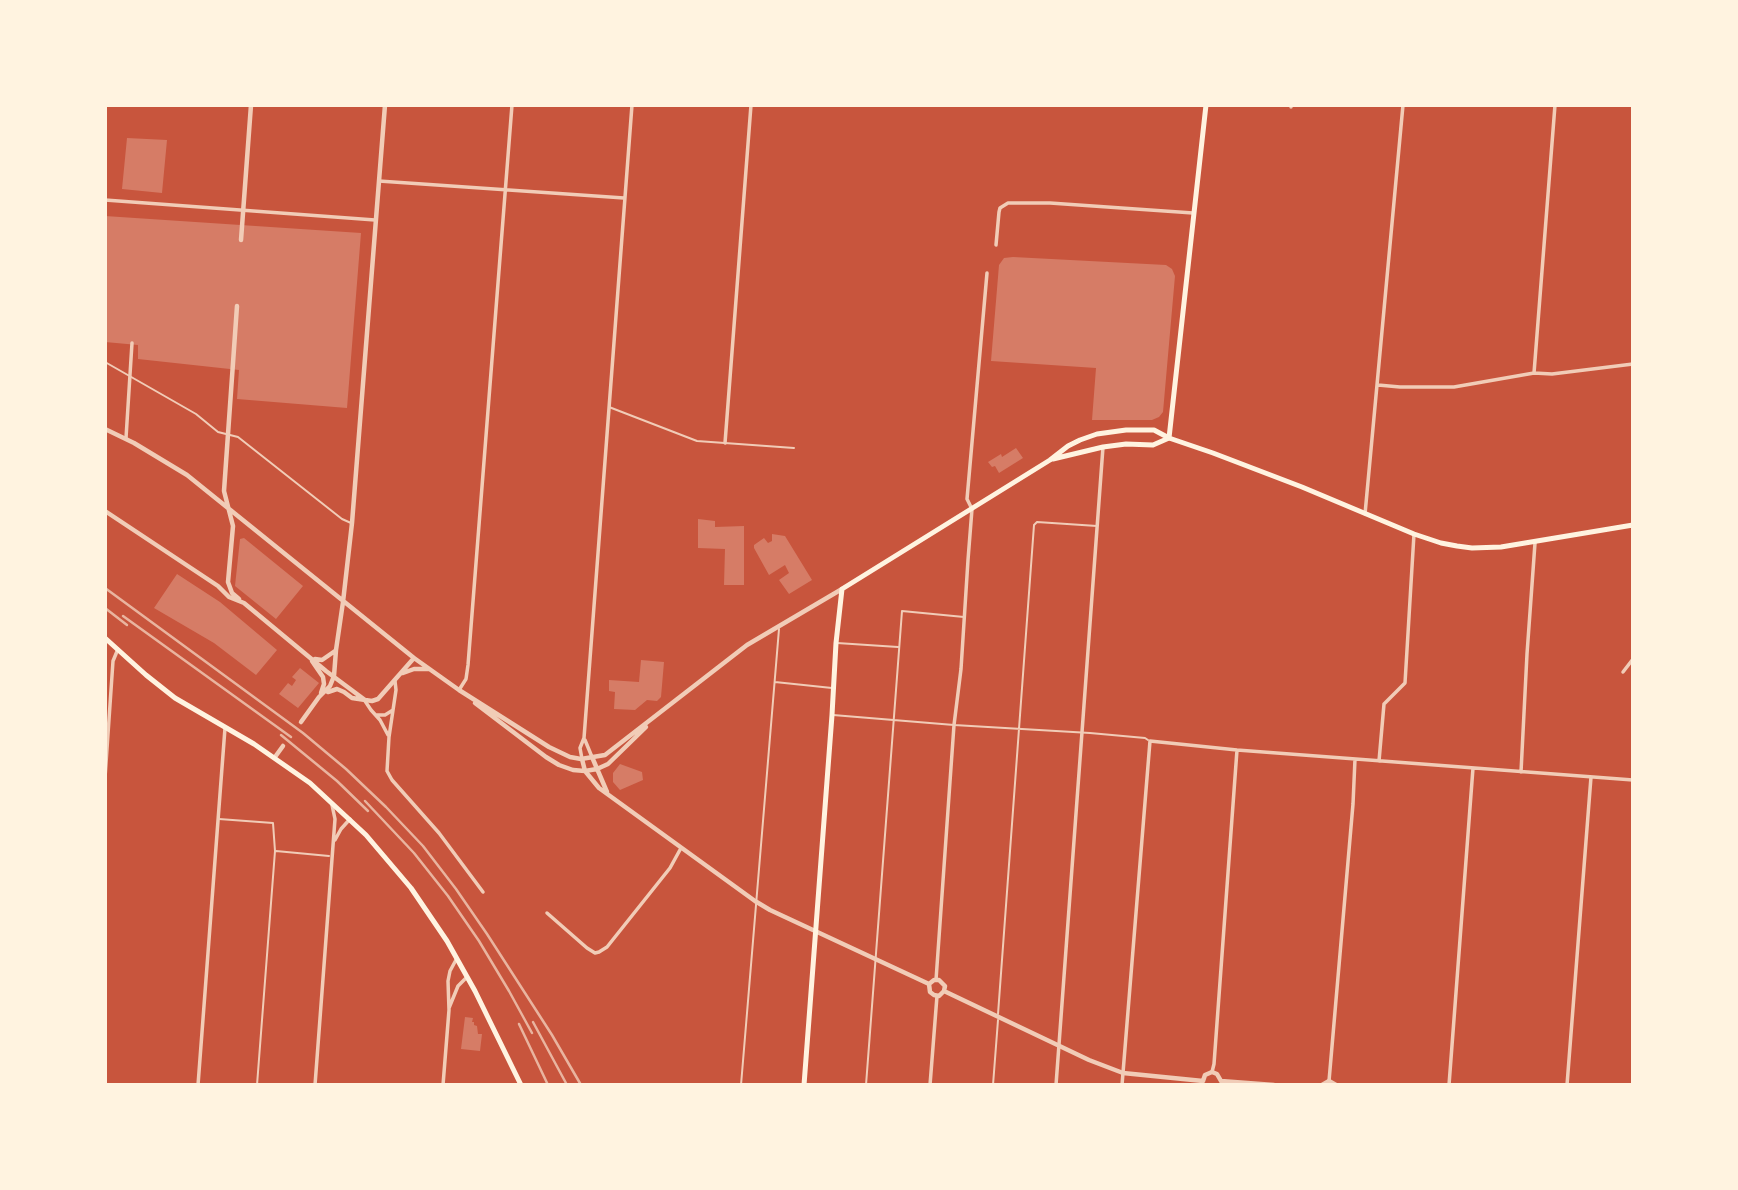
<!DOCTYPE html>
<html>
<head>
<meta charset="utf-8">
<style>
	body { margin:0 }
	#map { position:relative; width:1738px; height:1190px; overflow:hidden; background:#c8553d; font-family:"Space Grotesk",sans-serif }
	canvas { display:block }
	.frame { position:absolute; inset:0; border:107px solid #fff3e0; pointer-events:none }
</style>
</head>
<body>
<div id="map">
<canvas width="1738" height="1190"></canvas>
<div class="frame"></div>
</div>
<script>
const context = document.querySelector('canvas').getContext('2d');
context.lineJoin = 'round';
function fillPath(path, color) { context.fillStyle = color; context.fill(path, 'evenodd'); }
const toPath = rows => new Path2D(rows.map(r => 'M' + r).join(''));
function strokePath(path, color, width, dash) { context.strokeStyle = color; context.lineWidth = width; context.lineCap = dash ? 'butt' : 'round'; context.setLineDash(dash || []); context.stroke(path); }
fillPath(toPath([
	[127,138,167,140,162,193,122,189],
	[105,216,361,233,347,408,237,399,239,370,138,359,138,345,105,342],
	[1013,257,1166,265,1172,269,1175,276,1163,412,1159,417,1152,420,1092,420,1096,368,991,361,999,265,1004,258],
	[1016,448,1023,458,999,473,995,466,992,467,988,462,1001,454,1002,457],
	[698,519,715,521,715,527,744,526,744,585,724,585,725,549,698,548],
	[772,534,785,536,812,580,789,594,779,580,789,573,785,565,769,575,754,548,754,545,764,538,768,543,772,541],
	[244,538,303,586,276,619,235,586,240,539],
	[177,574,220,602,277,650,256,675,214,643,154,608],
	[641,660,664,662,661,697,657,701,647,700,635,710,614,709,615,692,609,691,609,680,639,682],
	[300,668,319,683,298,708,279,694,288,683,292,686,296,680,292,677],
	[620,764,642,772,643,780,620,790,613,782,613,773],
	[465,1017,473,1018,472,1022,474,1022,474,1025,477,1026,478,1034,482,1034,480,1051,461,1049]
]), '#d67c66');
strokePath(toPath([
	[105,362,196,414,218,432,238,437,342,519,351,523],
	[609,407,697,441,794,448],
	[837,643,898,647],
	[775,682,832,688],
	[833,715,954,725,1090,733,1145,738,1148,740],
	[219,819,273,823,275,851,257,1085],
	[276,851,329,856],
	[998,1014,1034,525,1037,522,1097,526],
	[741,1085,779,629],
	[866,1085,902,611,964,617],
	[993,1085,998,1020]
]), '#f1ccb7', 2);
strokePath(toPath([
	[1291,105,1291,107],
	[379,181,624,198],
	[105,200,375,220],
	[996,245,999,212,1000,208,1008,203,1050,203,1193,213],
	[1534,373,1555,105],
	[1378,385,1400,387,1454,387,1534,373,1552,374,1633,364],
	[126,438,132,343],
	[725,443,751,105],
	[1365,514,1403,105],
	[1623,672,1633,659],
	[395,681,396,690,389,737,387,771,392,780,439,833,483,892],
	[459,690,466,679,468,665,512,105],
	[365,701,371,710,380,720,388,735],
	[376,715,385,715,393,710],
	[585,740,592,757],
	[582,759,580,748,584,738,632,105],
	[1379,761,1384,704,1405,683,1414,534],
	[1521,772,1527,654,1535,543],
	[105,778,113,661,118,649],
	[335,840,341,829,350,819],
	[547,913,587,948,595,953,599,952,607,947,670,868,681,848],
	[936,980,954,725,961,669,968,560,972,509,967,499,987,273],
	[449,1008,458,986,467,977],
	[1212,1072,1214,1064,1237,750],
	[1329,1081,1353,804,1355,759],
	[198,1085,225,728],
	[315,1085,335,819,332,805],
	[443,1085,449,1010,448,981,450,971,457,958],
	[930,1085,937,996],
	[1056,1085,1103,447],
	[1122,1085,1150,741,1237,750,1633,780],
	[1449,1085,1473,768],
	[1567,1085,1591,777]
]), '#f1ccb7', 3.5);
strokePath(toPath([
	[241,240,251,105],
	[237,306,224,491,233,526,228,582,232,593,239,599],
	[105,429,134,443,187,475,414,658,459,690,549,747,570,757,581,759,605,755,747,645,842,589],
	[105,511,218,586,229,597,244,603,326,671,365,700],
	[315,659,322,660,335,651],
	[312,661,323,677,324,684,321,693],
	[403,673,414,669,429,669],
	[328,692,337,689,344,692,352,698,372,701,378,699,414,658],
	[475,703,546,757,559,765,573,770,585,771,597,769,608,764,646,727],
	[301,722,319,697,330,686,334,676,336,650,343,602,352,523,385,105],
	[275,757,283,746],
	[592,757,607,792],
	[582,759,585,771,599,788,755,901,770,910,929,984],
	[929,984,930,992,934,995,939,996,944,991],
	[929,984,934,980,939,980,945,986,944,991],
	[944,991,1089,1060,1123,1073,1203,1081],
	[1203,1081,1205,1075,1212,1072,1217,1074,1221,1081],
	[1221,1081,1274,1085],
	[1322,1085,1329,1081,1336,1085]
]), '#f1ccb7', 4.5);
strokePath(toPath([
	[1053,459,1103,447,1126,444,1153,445,1169,438],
	[105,638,146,675,175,698,254,744,310,783,366,835,411,888,447,941,475,991,521,1085],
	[804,1085,832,715,836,643,842,589,1050,460,1068,446,1080,440,1097,434,1126,430,1154,430,1169,438]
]), '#fff3e0', 5);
strokePath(toPath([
	[1206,105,1169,438,1213,453,1302,487,1414,534,1441,543,1457,546,1472,548,1501,547,1633,525]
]), '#fff3e0', 5);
strokePath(toPath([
	[105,588,303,733,346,769,386,807,423,846,456,889,487,934,552,1035,581,1085],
	[105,608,127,625],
	[123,616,291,737],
	[281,735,337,781,368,811],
	[365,801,414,853,448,896,479,941,509,991,532,1033],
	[533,1022,567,1085],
	[519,1024,548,1085]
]), '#e9b49f', 2.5);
</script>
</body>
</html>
